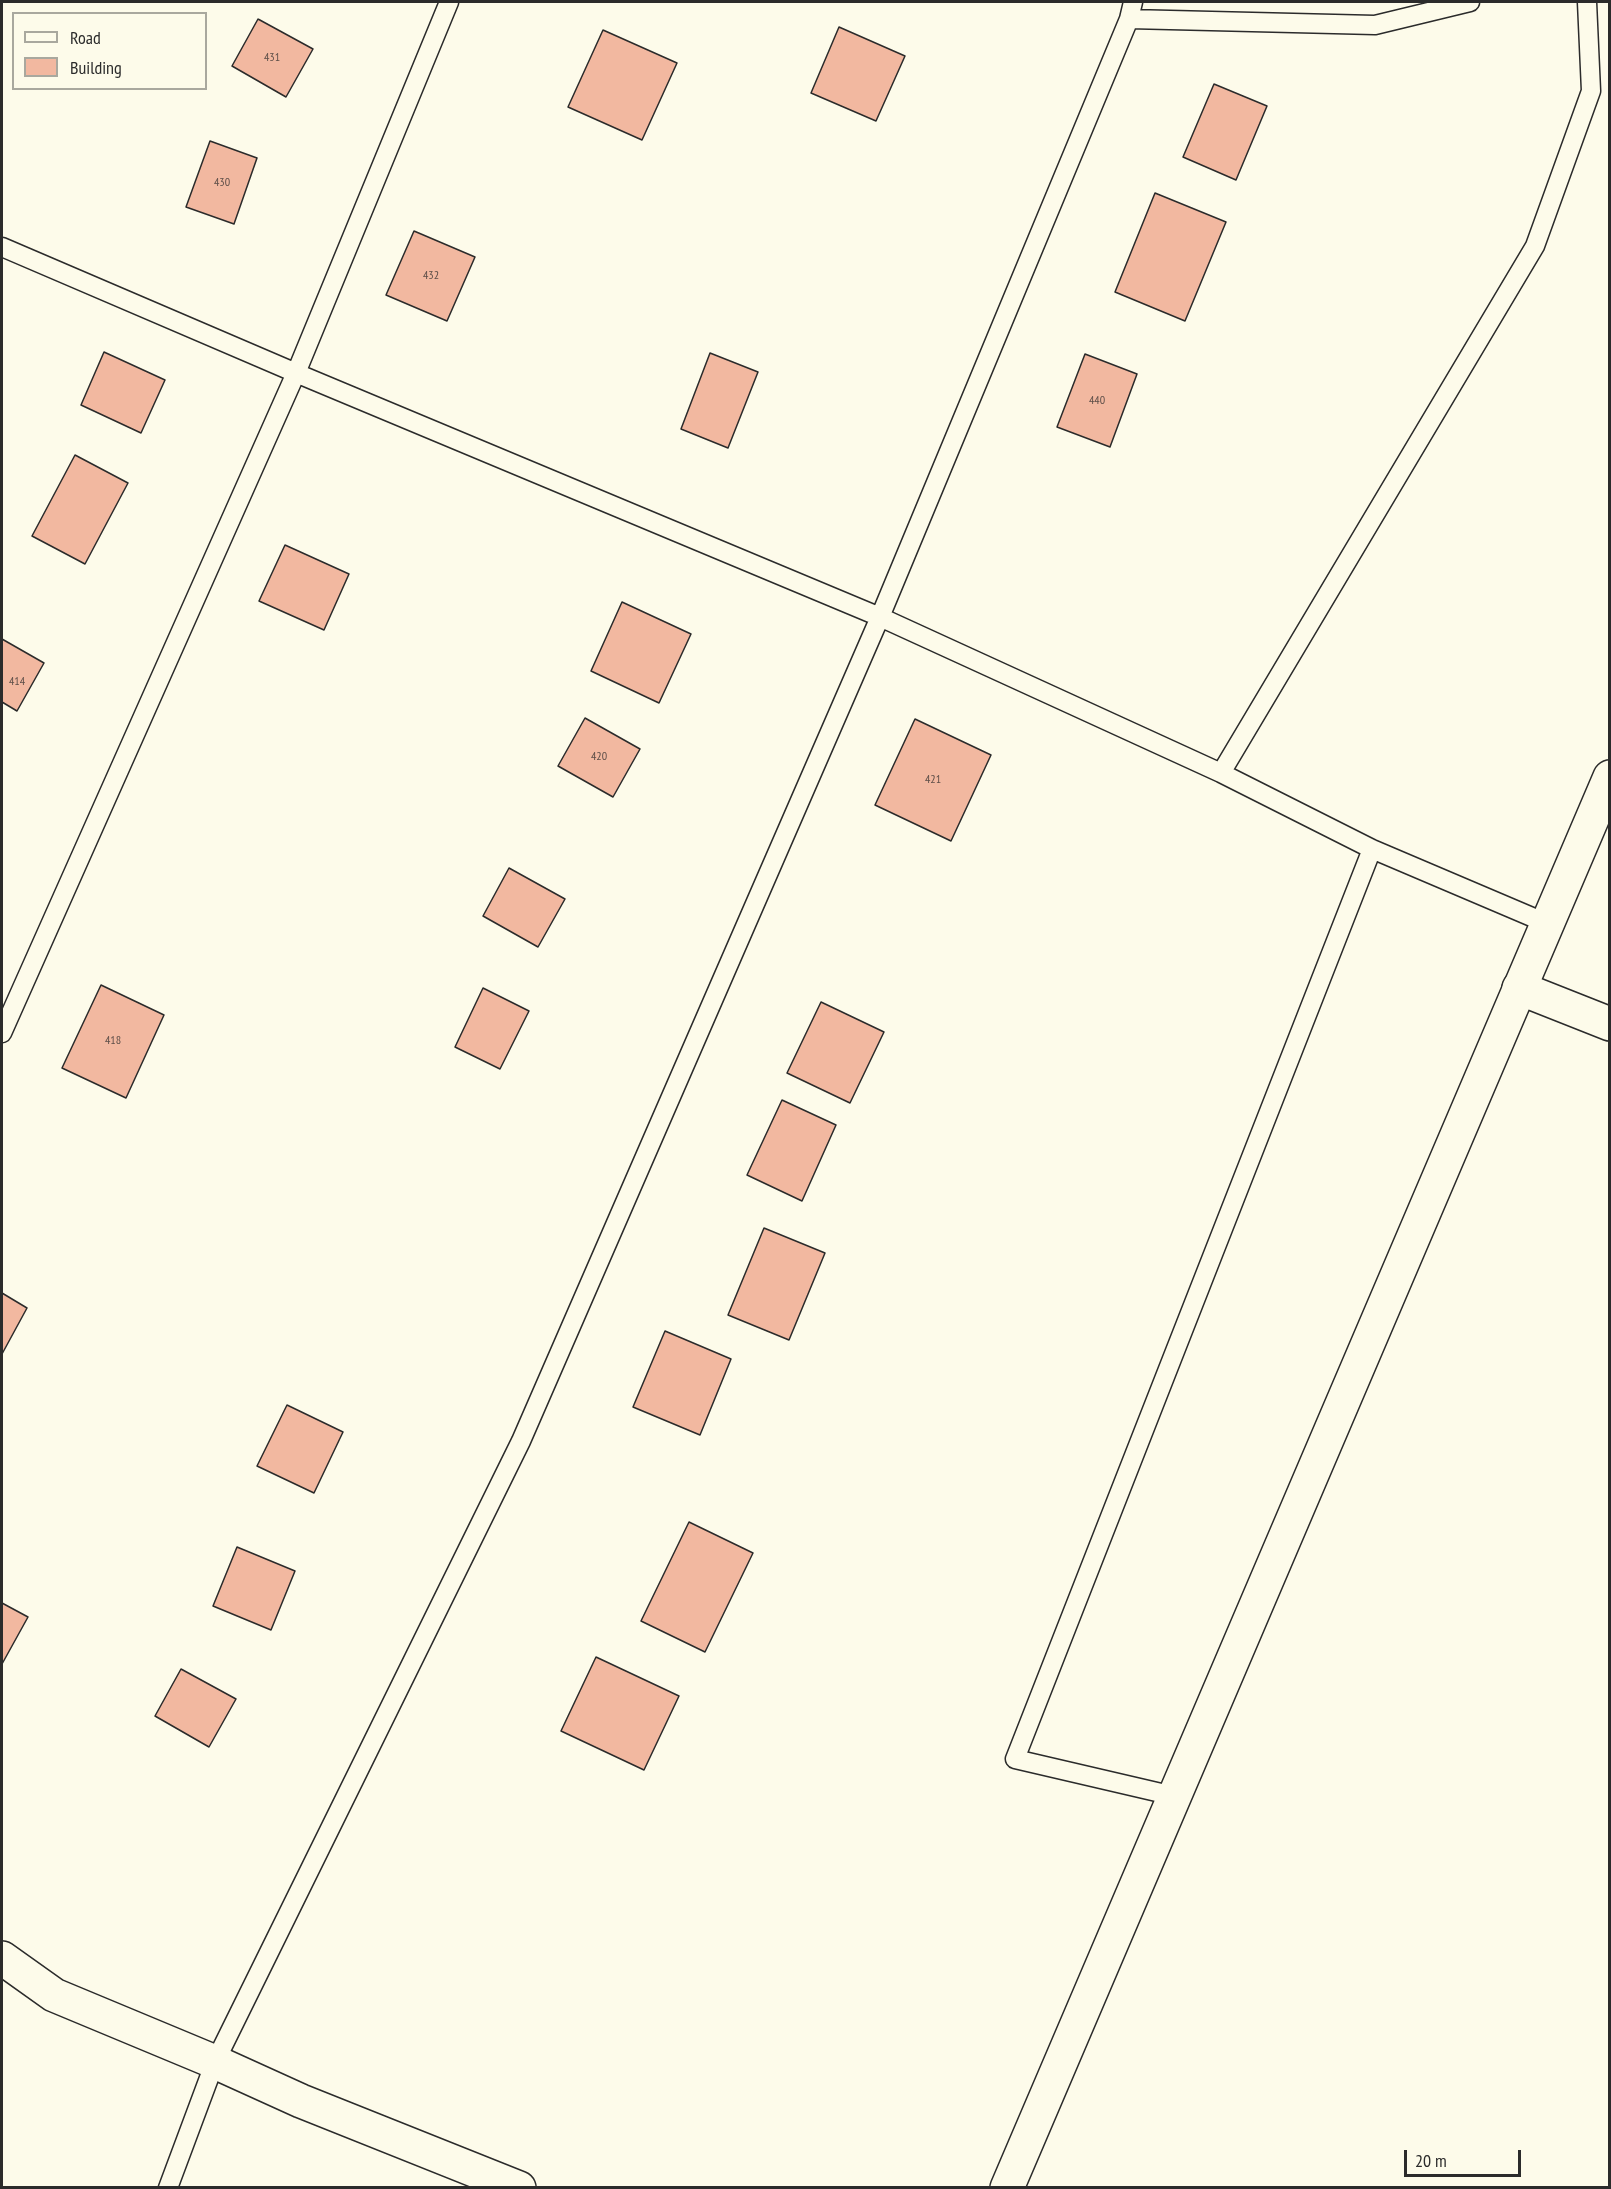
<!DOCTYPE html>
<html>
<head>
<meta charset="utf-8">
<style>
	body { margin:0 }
	#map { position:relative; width:1611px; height:2189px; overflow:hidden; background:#fdfbea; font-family:"PT Sans Narrow",sans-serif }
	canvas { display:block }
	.frame { position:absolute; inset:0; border:3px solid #2b2b2b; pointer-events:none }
	.legend { position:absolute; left:12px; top:12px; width:195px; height:78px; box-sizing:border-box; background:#fdfbea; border:2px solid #a9a89e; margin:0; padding:8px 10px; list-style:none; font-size:18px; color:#2b2b2b }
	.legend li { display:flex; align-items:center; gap:12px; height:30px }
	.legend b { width:30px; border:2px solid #a9a89e }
	.scale { position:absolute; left:1404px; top:2150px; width:117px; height:27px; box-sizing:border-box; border:3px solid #2b2b2b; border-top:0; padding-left:8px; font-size:18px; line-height:21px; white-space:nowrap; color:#2b2b2b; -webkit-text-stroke:4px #fdfbea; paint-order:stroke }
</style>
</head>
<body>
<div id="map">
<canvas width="1611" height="2189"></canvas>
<div class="frame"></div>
<ul class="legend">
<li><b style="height:8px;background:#fdfbea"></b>Road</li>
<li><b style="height:16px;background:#f2b8a0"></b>Building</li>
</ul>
<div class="scale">20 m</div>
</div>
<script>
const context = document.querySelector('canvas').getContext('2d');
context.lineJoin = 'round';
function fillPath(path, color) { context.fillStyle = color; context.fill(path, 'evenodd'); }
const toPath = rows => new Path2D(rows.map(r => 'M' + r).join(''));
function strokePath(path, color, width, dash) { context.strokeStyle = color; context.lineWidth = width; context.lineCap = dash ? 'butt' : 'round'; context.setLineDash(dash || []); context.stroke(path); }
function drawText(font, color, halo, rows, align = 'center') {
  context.font = font + ' "PT Sans Narrow",sans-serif'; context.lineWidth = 4.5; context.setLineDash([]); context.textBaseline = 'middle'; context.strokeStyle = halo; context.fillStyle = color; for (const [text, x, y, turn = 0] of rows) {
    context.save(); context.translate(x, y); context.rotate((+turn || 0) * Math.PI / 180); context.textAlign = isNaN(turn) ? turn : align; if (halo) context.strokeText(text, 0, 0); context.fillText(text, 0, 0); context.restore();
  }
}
const building = toPath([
	[258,19,313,49,286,97,232,66,258,19],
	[839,27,905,56,876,121,811,93,839,27],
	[603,30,677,63,642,140,568,107,603,30],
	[1214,84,1267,106,1236,180,1183,157,1214,84],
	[210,141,257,158,234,224,186,207,210,141],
	[1155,193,1226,222,1185,321,1115,292,1155,193],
	[414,231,475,257,447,321,386,295,414,231],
	[104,352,165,380,141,433,81,405,104,352],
	[710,353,758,372,728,448,681,429,710,353],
	[1085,354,1137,374,1110,447,1057,427,1085,354],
	[75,455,128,483,85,564,32,536,75,455],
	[285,545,349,574,324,630,259,601,285,545],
	[622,602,691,634,659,703,591,671,622,602],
	[2,639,44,663,17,711,2,702,2,639],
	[585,718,640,749,613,797,558,766,585,718],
	[915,719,991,755,951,841,875,805,915,719],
	[509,868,565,899,538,947,483,916,509,868],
	[101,985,164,1015,126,1098,62,1068,101,985],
	[483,988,529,1011,500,1069,455,1047,483,988],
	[821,1002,884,1032,850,1103,787,1073,821,1002],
	[782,1100,836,1125,802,1201,747,1175,782,1100],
	[764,1228,825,1253,789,1340,728,1315,764,1228],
	[2,1293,27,1308,2,1354,2,1293],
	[665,1331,731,1359,700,1435,633,1407,665,1331],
	[287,1405,343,1432,314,1493,257,1466,287,1405],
	[689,1522,753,1553,705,1652,641,1621,689,1522],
	[237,1547,295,1571,271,1630,213,1606,237,1547],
	[2,1603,28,1617,2,1664,2,1603],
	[596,1657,679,1696,644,1770,561,1731,596,1657],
	[181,1669,236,1699,209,1747,155,1716,181,1669]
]);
fillPath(building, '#f2b8a0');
strokePath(building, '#2b2b2b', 1.5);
const lane = toPath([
	[1129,19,1375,25,1470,2],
	[2,247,296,373,880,617,1221,773,1372,849,1546,923],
	[1221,773,1535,246,1591,91,1587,2],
	[2,1033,296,373,449,2],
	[1174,1796,1015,1759,1372,849],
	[168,2188,215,2062,521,1441,880,617,1129,19,1133,2]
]);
const street = toPath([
	[1519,988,1610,1024],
	[2,1958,54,1995,215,2062,301,2101,519,2188]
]);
const secondary = toPath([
	[1007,2188,1610,777]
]);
strokePath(lane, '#2b2b2b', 21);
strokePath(street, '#2b2b2b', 36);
strokePath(secondary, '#2b2b2b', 36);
strokePath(lane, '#fdfbea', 18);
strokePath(street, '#fdfbea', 33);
strokePath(secondary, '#fdfbea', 33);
drawText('12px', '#5d4e48', null, [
	["431",272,58],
	["430",222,183],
	["432",431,276],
	["440",1097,401],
	["414",17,682],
	["420",599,757],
	["421",933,780],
	["418",113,1041]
]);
</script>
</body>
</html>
